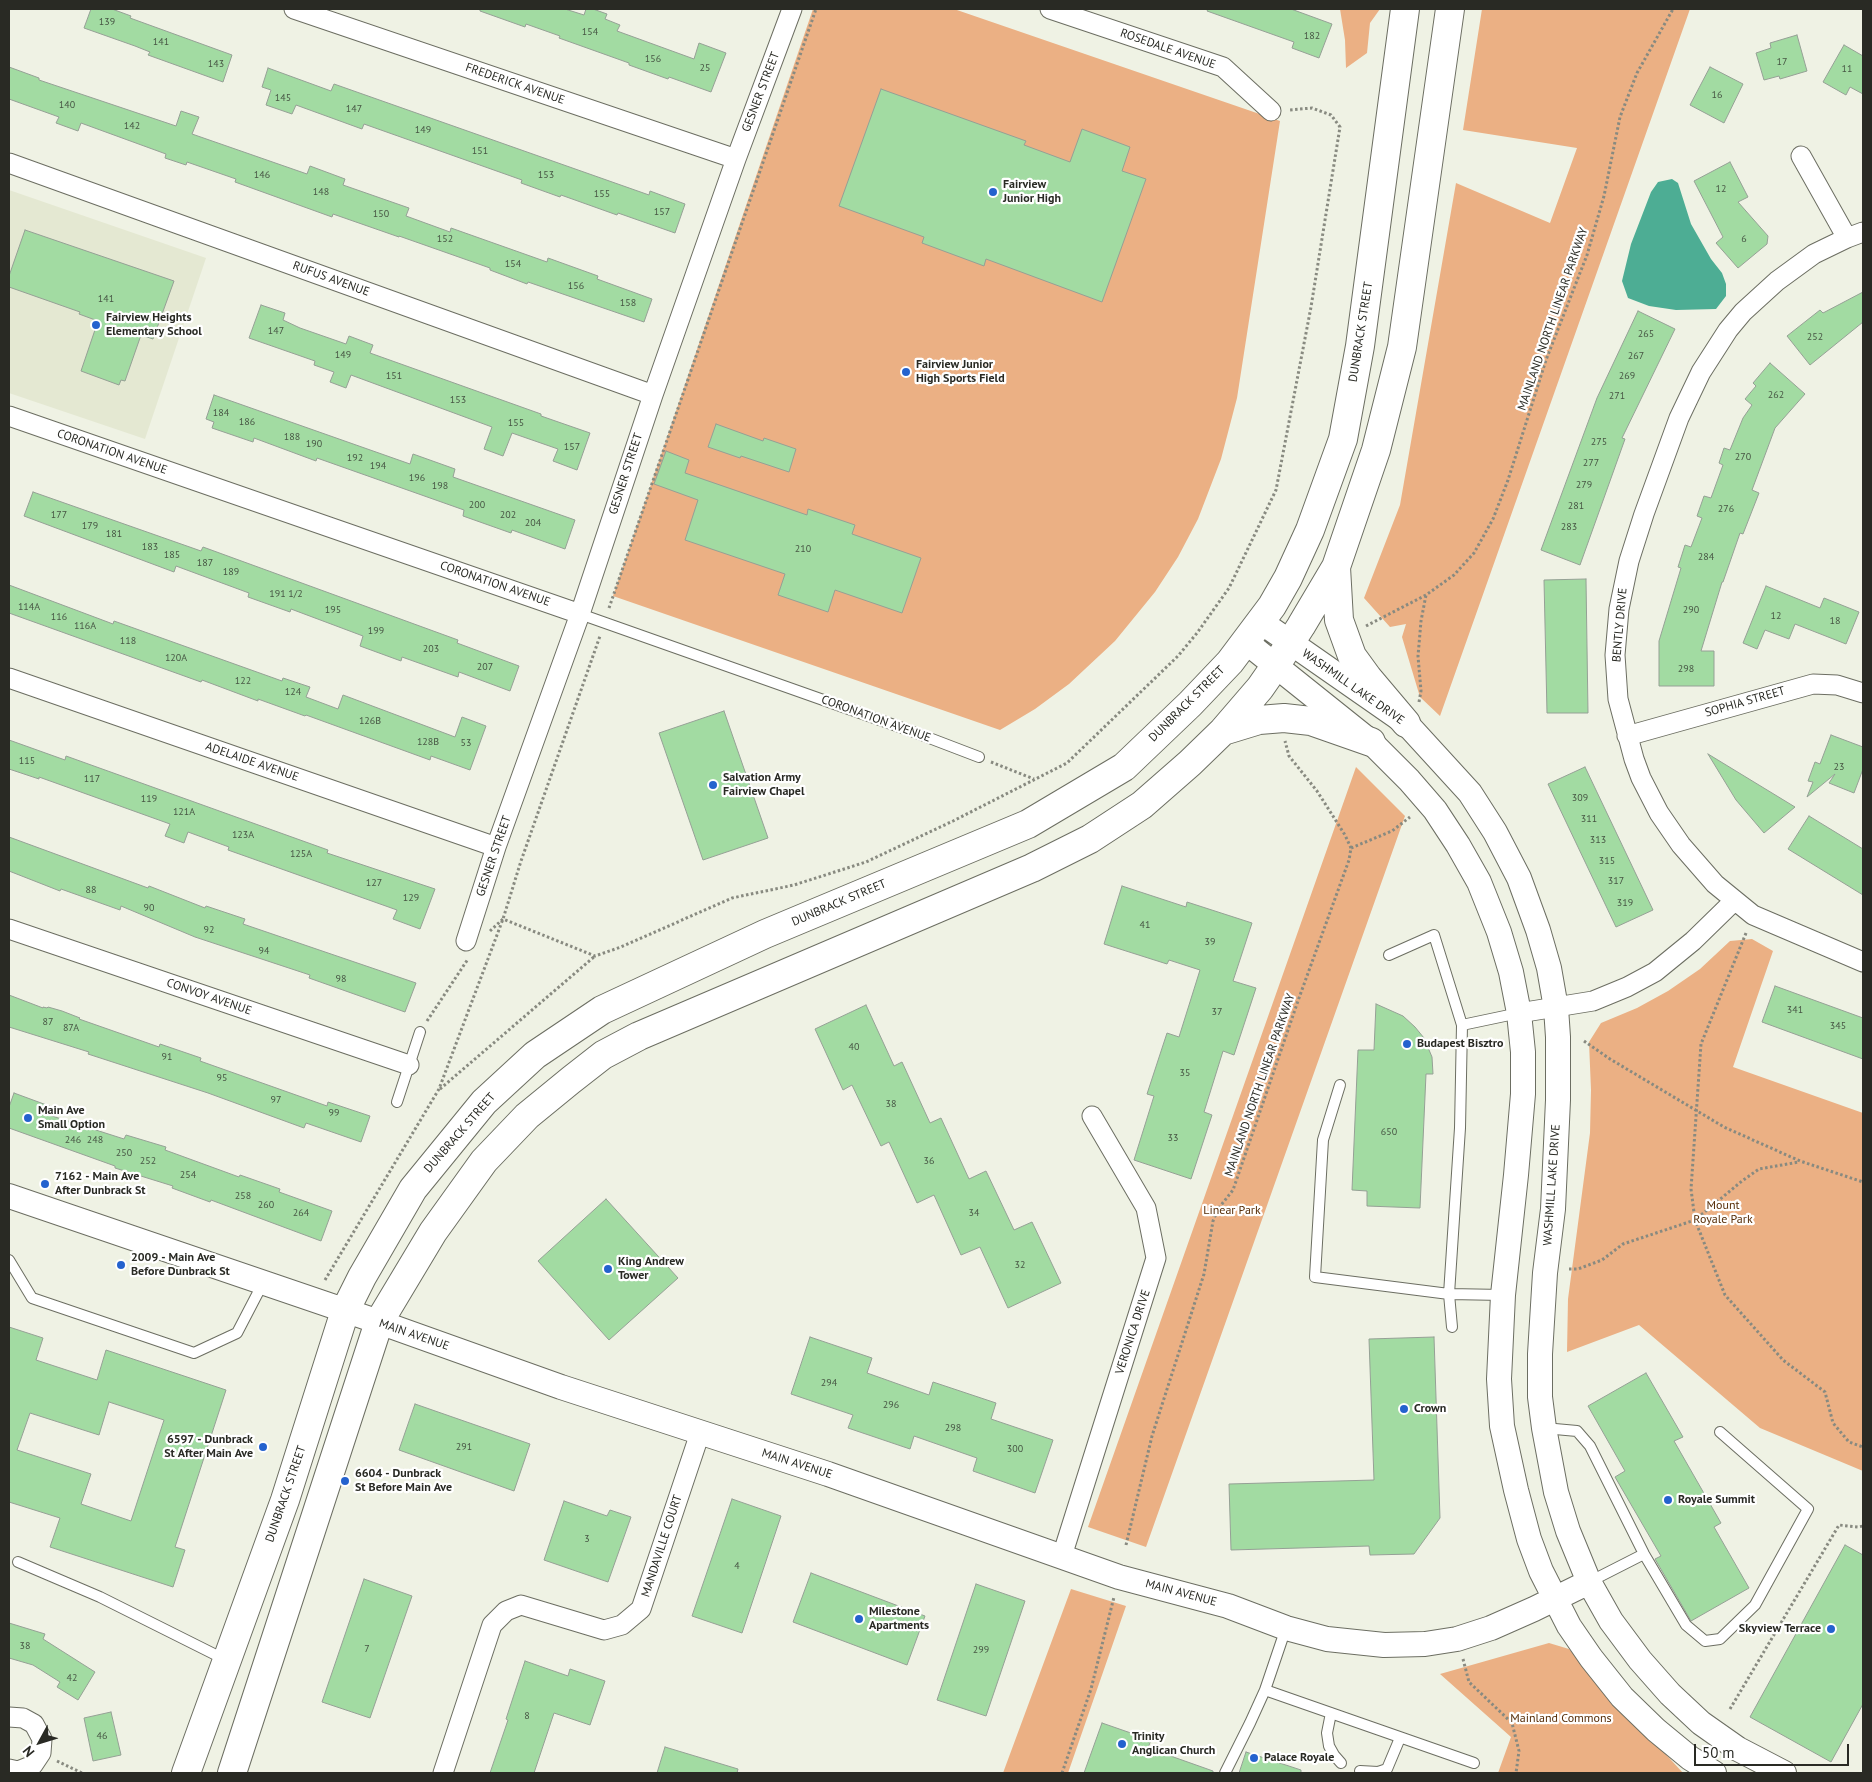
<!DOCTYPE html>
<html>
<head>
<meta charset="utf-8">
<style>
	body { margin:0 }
	#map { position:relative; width:1872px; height:1782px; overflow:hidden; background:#eff2e4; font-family:"PT Sans",sans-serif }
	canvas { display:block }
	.frame { position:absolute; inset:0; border:10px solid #292a24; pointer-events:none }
	.north { position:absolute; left:15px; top:1717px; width:50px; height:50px; -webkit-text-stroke:4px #fff; paint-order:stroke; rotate:231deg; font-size:14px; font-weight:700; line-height:20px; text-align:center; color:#292a24 }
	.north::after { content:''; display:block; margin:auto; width:18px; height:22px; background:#292a24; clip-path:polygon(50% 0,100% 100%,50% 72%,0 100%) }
	.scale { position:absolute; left:1694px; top:1744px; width:155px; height:22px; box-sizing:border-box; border:2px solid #292a24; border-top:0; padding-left:6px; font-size:15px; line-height:18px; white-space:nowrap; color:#292a24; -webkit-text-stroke:4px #fff; paint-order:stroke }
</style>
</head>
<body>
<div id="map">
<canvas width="1872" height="1782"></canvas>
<div class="frame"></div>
<div class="north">N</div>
<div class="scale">50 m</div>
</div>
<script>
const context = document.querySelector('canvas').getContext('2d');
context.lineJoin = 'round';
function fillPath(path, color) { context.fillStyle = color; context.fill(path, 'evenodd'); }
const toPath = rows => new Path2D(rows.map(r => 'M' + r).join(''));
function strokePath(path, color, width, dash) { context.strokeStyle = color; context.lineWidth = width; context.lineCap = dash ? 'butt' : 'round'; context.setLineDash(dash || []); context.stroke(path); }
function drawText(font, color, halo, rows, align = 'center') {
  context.font = font + ' "PT Sans",sans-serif'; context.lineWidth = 4.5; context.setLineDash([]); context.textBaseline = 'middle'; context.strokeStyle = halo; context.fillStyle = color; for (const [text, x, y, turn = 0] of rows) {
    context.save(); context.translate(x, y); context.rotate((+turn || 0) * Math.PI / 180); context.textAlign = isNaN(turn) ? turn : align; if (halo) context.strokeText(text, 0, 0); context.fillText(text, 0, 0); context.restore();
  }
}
fillPath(toPath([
	[9,190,206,258,145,439,9,393]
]), '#e4e8d2');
fillPath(toPath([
	[813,9,954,9,1280,121,1237,398,1221,459,1198,519,1178,557,1155,592,1115,641,1069,684,1035,709,1000,730,613,596],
	[1340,9,1380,9,1370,23,1367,53,1346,68,1345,40],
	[1482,9,1690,9,1440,716,1420,697,1402,637,1406,624,1390,627,1364,598,1400,505,1456,183,1550,223,1577,148,1463,130],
	[1356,767,1405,816,1146,1547,1088,1527],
	[1752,939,1773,951,1733,1067,1863,1113,1863,1471,1760,1428,1639,1325,1567,1352,1568,1299,1590,1133,1591,1090,1589,1042,1601,1023,1637,1008,1668,991,1700,969,1730,941],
	[1071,1589,1126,1606,1068,1773,1003,1773],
	[1549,1643,1569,1649,1683,1773,1498,1773,1511,1737,1440,1674]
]), '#ebb084');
fillPath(toPath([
	[1672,179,1678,183,1691,224,1711,259,1722,273,1726,284,1726,296,1716,309,1676,310,1649,306,1628,298,1622,281,1631,244,1651,192,1658,182]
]), '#4dad94');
const building = toPath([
	[91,9,112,9,131,16,130,18,232,55,223,82,148,55,150,52,135,46,84,28,91,9],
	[480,9,565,9,584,15,586,9,593,9,607,14,605,19,620,25,617,31,694,59,699,43,726,53,711,92,669,77,668,79,629,65,629,63,559,38,560,36,526,24,525,27,480,11,480,9],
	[1208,9,1291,9,1332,24,1319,58,1292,48,1294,42,1207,11,1208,9],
	[1797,35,1807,71,1780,79,1779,76,1764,80,1756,53,1771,48,1770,43,1797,35],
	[1844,45,1863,56,1863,94,1850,87,1846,95,1823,82,1844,45],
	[9,67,39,78,39,80,176,126,181,111,199,117,192,134,307,174,310,166,345,179,343,185,409,208,406,216,450,232,451,228,547,262,548,258,598,276,597,279,652,299,644,322,528,282,527,284,490,270,490,268,399,236,399,237,333,214,332,217,235,182,236,179,187,162,186,165,165,158,166,154,81,123,78,131,56,123,59,117,9,99,9,67],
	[1710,67,1743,84,1724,123,1690,105,1710,67],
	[268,68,331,91,334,84,649,195,650,191,685,204,675,233,618,213,617,215,561,195,560,197,521,183,522,180,364,124,362,129,296,105,292,114,266,105,271,90,262,87,268,68],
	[881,89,1026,141,1024,145,1070,162,1082,129,1130,147,1122,171,1146,179,1102,302,986,259,984,266,922,243,924,237,839,206,881,89],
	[1730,162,1748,197,1738,202,1768,236,1767,244,1738,268,1716,243,1723,237,1694,181,1730,162],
	[25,230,174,281,153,339,141,335,125,381,121,380,119,385,81,371,98,321,79,314,80,312,9,287,9,276,25,230],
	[1863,292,1863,322,1810,365,1787,336,1820,310,1823,313,1863,292],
	[261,305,285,313,283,320,300,328,346,344,349,336,373,345,370,353,541,414,541,416,590,433,577,470,553,461,558,449,512,433,503,456,484,449,492,427,351,375,346,388,330,382,334,372,314,365,315,361,249,338,261,305],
	[1638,311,1675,329,1622,438,1625,439,1580,565,1541,550,1597,398,1638,311],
	[1770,363,1805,394,1775,428,1752,490,1759,493,1743,534,1740,533,1723,582,1722,582,1701,651,1714,651,1714,686,1659,686,1659,641,1681,568,1678,567,1685,545,1691,547,1702,518,1697,516,1704,496,1711,498,1723,465,1719,463,1724,448,1730,450,1743,418,1752,405,1745,399,1756,386,1753,383,1770,363],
	[214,395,410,464,413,454,455,469,453,477,575,520,565,549,512,530,511,533,463,516,464,510,317,458,316,461,254,438,253,442,212,428,214,422,206,419,214,395],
	[716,424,763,441,764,438,796,449,789,472,741,456,740,458,708,447,716,424],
	[666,451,689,460,685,473,807,515,808,509,855,525,852,534,921,558,902,613,835,590,828,612,778,595,785,574,685,540,698,500,654,484,666,451],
	[33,492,201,551,203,547,458,640,457,643,519,666,510,691,459,672,458,677,402,657,401,661,360,646,363,636,291,609,290,612,248,597,249,593,176,566,174,572,24,516,33,492],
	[1586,579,1588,713,1547,713,1544,580,1586,579],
	[9,585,113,624,114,621,282,681,283,678,310,687,306,697,338,709,343,695,455,737,462,717,486,726,470,770,431,756,430,760,306,715,305,716,258,699,258,701,202,680,201,682,9,613,9,585],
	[1766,586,1820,608,1824,598,1859,612,1846,644,1795,624,1789,639,1765,630,1757,649,1743,643,1766,586],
	[724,711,768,838,703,860,659,733,724,711],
	[1831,735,1863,747,1863,769,1854,793,1829,783,1835,774,1807,797,1813,782,1808,781,1815,762,1820,764,1831,735],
	[9,740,65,760,66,756,328,850,327,853,435,889,420,929,393,919,397,910,228,850,229,847,188,832,184,843,165,836,170,824,39,777,39,779,9,769,9,740],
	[1708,754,1795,807,1764,833,1736,800,1708,754],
	[1585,767,1653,910,1616,927,1548,784,1585,767],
	[1809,816,1863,849,1863,895,1788,849,1809,816],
	[9,837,148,888,149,886,205,908,206,906,245,919,243,924,416,983,405,1012,309,978,310,975,195,937,121,906,120,910,61,889,60,891,9,871,9,837],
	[1122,886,1186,907,1187,902,1252,923,1233,981,1256,988,1234,1055,1223,1051,1204,1112,1212,1115,1191,1179,1134,1160,1154,1096,1147,1094,1167,1033,1179,1037,1200,970,1169,960,1167,964,1104,944,1122,886],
	[1775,986,1863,1018,1863,1059,1762,1022,1775,986],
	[9,995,43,1008,43,1007,47,1008,48,1007,62,1011,80,1018,79,1019,159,1047,160,1044,201,1058,200,1061,327,1106,328,1102,370,1116,361,1142,306,1123,304,1128,208,1093,88,1054,89,1052,9,1027,9,995],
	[1376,1004,1403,1016,1415,1027,1424,1038,1432,1057,1433,1074,1426,1074,1420,1208,1367,1206,1367,1191,1352,1190,1358,1050,1374,1050,1376,1004],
	[866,1005,894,1066,902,1062,930,1123,941,1118,969,1179,986,1171,1014,1230,1032,1222,1061,1283,1008,1308,980,1247,961,1255,934,1195,917,1203,889,1142,881,1146,852,1085,843,1090,815,1029,866,1005],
	[14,1093,52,1107,49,1115,124,1139,126,1135,166,1147,165,1150,239,1177,240,1175,280,1189,279,1192,332,1211,321,1241,211,1200,210,1202,172,1188,173,1186,115,1168,115,1166,9,1128,9,1107,14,1093],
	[606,1199,678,1278,609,1340,538,1261,606,1199],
	[9,1327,43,1338,36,1360,97,1380,106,1350,226,1390,175,1547,185,1550,173,1587,50,1547,60,1518,9,1502,9,1327],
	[109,1402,164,1420,131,1521,81,1504,91,1474,17,1450,30,1413,99,1435,109,1402],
	[810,1337,872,1358,867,1373,929,1395,933,1382,996,1403,991,1419,1053,1440,1035,1493,973,1471,977,1458,914,1436,910,1449,848,1428,853,1415,791,1394,810,1337],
	[1434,1337,1440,1518,1414,1554,1370,1555,1369,1546,1231,1550,1229,1484,1374,1480,1369,1339,1434,1337],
	[1646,1373,1683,1437,1674,1441,1721,1523,1714,1527,1749,1588,1691,1621,1655,1559,1661,1556,1615,1477,1625,1471,1588,1406,1646,1373],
	[415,1404,530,1444,514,1491,399,1450,415,1404],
	[732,1499,781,1516,742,1633,692,1616,732,1499],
	[564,1501,607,1516,610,1510,631,1517,608,1582,544,1560,564,1501],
	[1845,1545,1863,1555,1863,1704,1831,1762,1750,1717,1845,1545],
	[811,1573,925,1616,907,1665,793,1622,811,1573],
	[364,1579,412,1596,370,1718,322,1702,364,1579],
	[976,1584,1025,1601,986,1716,937,1700,976,1584],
	[9,1623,45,1634,43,1639,95,1672,78,1700,57,1687,60,1682,33,1665,9,1658,9,1623],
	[525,1661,568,1676,570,1669,605,1681,590,1725,554,1713,534,1773,490,1773,508,1720,506,1719,525,1661],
	[111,1712,121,1755,93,1761,84,1718,111,1712],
	[1102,1723,1151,1740,1148,1748,1213,1771,1213,1773,1084,1773,1102,1723],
	[665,1747,738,1769,737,1773,657,1773,665,1747],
	[1246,1752,1301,1770,1301,1773,1239,1773,1246,1752]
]);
fillPath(building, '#a2dba2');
strokePath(building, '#95a095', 1);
const service = toPath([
	[580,614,911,731,979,757],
	[1389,955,1434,935,1462,1025],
	[1340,1085,1323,1140,1315,1277,1449,1294,1452,1327],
	[397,1102,420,1032],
	[9,1260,32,1298,194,1353,237,1333,263,1283],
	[1503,1295,1449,1294,1460,1128,1462,1025,1519,1013],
	[1544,1428,1577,1431,1590,1446,1644,1554,1686,1625,1705,1641,1720,1639,1755,1605,1808,1509,1720,1432],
	[18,1562,100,1597,226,1660],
	[1589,1582,1644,1554],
	[1265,1690,1474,1763],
	[1331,1713,1327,1733,1329,1746,1334,1755,1341,1763],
	[1360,1771,1378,1772,1387,1769,1400,1738],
	[1225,1773,1250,1723,1265,1690,1286,1628]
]);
const minor = toPath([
	[294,9,736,159],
	[1050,9,1223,67,1271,111],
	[1801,156,1847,238],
	[9,163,653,395],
	[1863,232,1847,238,1814,254,1777,281,1743,312,1728,330,1701,372,1679,418,1644,514,1629,561,1619,609,1615,655,1618,699,1634,759,1641,778,1659,813,1681,845,1715,884,1753,915,1863,962],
	[9,416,580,614],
	[9,678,496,847],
	[1627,736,1813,684,1837,685,1863,693],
	[9,929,409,1065],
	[466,941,496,847,580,614,653,395,736,159,792,9],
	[1519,1013,1593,1001,1627,987,1655,972,1693,941,1734,901],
	[1062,1556,1156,1258,1146,1208,1092,1116],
	[9,1717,23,1718,34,1724,42,1739,41,1753,33,1765,18,1771,9,1769],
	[443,1773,492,1625,506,1611,521,1605,604,1630,622,1625,641,1609,700,1433]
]);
const tertiary = toPath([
	[1261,622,1406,723,1470,793,1495,832,1519,878,1538,930,1549,968,1556,1008,1558,1037,1558,1100,1553,1209,1545,1273,1540,1354,1540,1397,1544,1428,1556,1492,1568,1531,1589,1582,1611,1621,1640,1660,1670,1694,1701,1723,1738,1749,1784,1773],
	[1246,642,1371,742,1409,780,1435,810,1458,845,1479,882,1499,932,1511,972,1519,1013,1523,1052,1523,1094,1516,1175,1503,1295,1499,1379,1502,1426,1516,1490,1529,1539,1541,1571,1569,1626,1591,1658,1622,1697,1656,1730,1690,1758,1714,1773],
	[9,1196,379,1322,561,1387,828,1474,1119,1577,1228,1606,1286,1628,1327,1639,1384,1645,1425,1644,1457,1639,1491,1628,1534,1609,1589,1582]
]);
const secondary = toPath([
	[1336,567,1339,620,1352,656,1368,678,1406,723],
	[1223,731,1259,720,1284,718,1311,721,1371,742],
	[186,1773,285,1500,345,1311,362,1277,413,1189,484,1102,535,1055,602,1010,765,934,1028,824,1124,767,1190,704,1230,662,1272,606,1288,578,1310,530,1343,439,1360,346,1405,9],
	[232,1773,379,1322,433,1232,484,1161,527,1116,571,1080,603,1055,639,1036,1032,868,1090,839,1142,805,1190,763,1223,731,1260,688,1276,665,1301,626,1336,567,1376,450,1402,347,1450,9]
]);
strokePath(service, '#6c6e62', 12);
strokePath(minor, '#6c6e62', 21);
strokePath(tertiary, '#6c6e62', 26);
strokePath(secondary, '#6c6e62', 30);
strokePath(toPath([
	[609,608,816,9],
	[1366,626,1426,595,1454,575,1474,553,1493,519,1508,480,1546,360,1587,255,1604,196,1620,117,1637,73,1673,9],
	[1419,702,1421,691,1418,656,1421,621,1426,595],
	[991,762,1034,779],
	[1351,848,1392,831,1410,817],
	[490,931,503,919,595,956,621,947,732,898,794,885,866,862,953,821,1067,763,1178,656,1197,633,1229,588,1276,490,1311,307,1340,127,1331,115,1312,108,1289,110],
	[1746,933,1701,1044,1691,1189,1695,1220,1725,1295,1783,1360,1825,1392,1833,1423,1849,1442,1863,1447],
	[427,1021,468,959],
	[1584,1041,1610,1059,1724,1127,1800,1161,1863,1182],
	[440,1089,595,956],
	[1569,1269,1578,1269,1602,1260,1623,1244,1695,1220,1742,1181,1759,1169,1799,1162],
	[325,1280,439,1089,503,919,521,861,600,636],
	[1126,1545,1152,1436,1204,1274,1213,1221,1218,1209,1233,1190,1299,998,1349,860,1351,848,1345,835,1317,791,1289,756,1285,741],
	[1463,1659,1469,1682,1512,1723,1519,1751,1516,1773],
	[1730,1709,1839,1525,1858,1527,1863,1526],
	[57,1761,82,1773],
	[1062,1773,1091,1689,1114,1597]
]), '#888a80', 3, [2.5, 2.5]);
strokePath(service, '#fff', 10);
strokePath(minor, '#fff', 19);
strokePath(tertiary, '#fff', 24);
strokePath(secondary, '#fff', 28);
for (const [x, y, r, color] of [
	[993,192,5,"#2462ce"],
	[96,325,5,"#2462ce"],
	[906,372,5,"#2462ce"],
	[713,785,5,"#2462ce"],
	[1407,1044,5,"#2462ce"],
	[28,1118,5,"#2462ce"],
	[45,1184,5,"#2462ce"],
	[121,1265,5,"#2462ce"],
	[608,1269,5,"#2462ce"],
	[1404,1409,5,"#2462ce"],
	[263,1447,5,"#2462ce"],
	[345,1481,5,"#2462ce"],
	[1668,1500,5,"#2462ce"],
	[859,1619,5,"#2462ce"],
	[1831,1629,5,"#2462ce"],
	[1122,1744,5,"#2462ce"],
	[1254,1758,5,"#2462ce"]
]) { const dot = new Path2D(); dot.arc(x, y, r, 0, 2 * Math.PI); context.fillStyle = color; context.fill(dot); strokePath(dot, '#fff', 2); }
drawText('10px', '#475644', null, [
	["139",107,22],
	["154",590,32],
	["182",1312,36],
	["141",161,42],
	["156",653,59],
	["17",1782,62],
	["143",216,64],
	["25",705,68],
	["11",1847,69],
	["16",1717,95],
	["145",283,98],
	["140",67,105],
	["147",354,109],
	["142",132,126],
	["149",423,130],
	["151",480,151],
	["146",262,175],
	["153",546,175],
	["12",1721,189],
	["148",321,192],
	["155",602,194],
	["157",662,212],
	["150",381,214],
	["152",445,239],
	["6",1744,239],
	["154",513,264],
	["156",576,286],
	["141",106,299],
	["158",628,303],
	["147",276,331],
	["265",1646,334],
	["252",1815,337],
	["149",343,355],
	["267",1636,356],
	["151",394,376],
	["269",1627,376],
	["262",1776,395],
	["271",1617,396],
	["153",458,400],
	["184",221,413],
	["186",247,422],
	["155",516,423],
	["188",292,437],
	["275",1599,442],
	["190",314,444],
	["157",572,447],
	["270",1743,457],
	["192",355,458],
	["277",1591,463],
	["194",378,466],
	["196",417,478],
	["279",1584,485],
	["198",440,486],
	["200",477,505],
	["281",1576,506],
	["276",1726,509],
	["177",59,515],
	["202",508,515],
	["204",533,523],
	["179",90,526],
	["283",1569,527],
	["181",114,534],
	["183",150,547],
	["210",803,549],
	["185",172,555],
	["284",1706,557],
	["187",205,563],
	["189",231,572],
	["191 1/2",286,594],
	["114A",29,607],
	["195",333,610],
	["290",1691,610],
	["12",1776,616],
	["116",59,617],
	["18",1835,621],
	["116A",85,626],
	["199",376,631],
	["118",128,641],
	["203",431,649],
	["120A",176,658],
	["207",485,667],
	["298",1686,669],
	["122",243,681],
	["124",293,692],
	["126B",370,721],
	["128B",428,742],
	["53",466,743],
	["115",27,761],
	["23",1839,767],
	["117",92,779],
	["309",1580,798],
	["119",149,799],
	["121A",184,812],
	["311",1589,819],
	["123A",243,835],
	["313",1598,840],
	["125A",301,854],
	["315",1607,861],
	["317",1616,881],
	["127",374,883],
	["88",91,890],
	["129",411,898],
	["319",1625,903],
	["90",149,908],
	["41",1145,925],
	["92",209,930],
	["39",1210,942],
	["94",264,951],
	["98",341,979],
	["341",1795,1010],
	["37",1217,1012],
	["87",48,1022],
	["345",1838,1026],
	["87A",71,1028],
	["40",854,1047],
	["91",167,1057],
	["35",1185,1073],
	["95",222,1078],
	["97",276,1100],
	["38",891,1104],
	["99",334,1113],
	["650",1389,1132],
	["33",1173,1138],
	["246",73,1140],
	["248",95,1140],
	["250",124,1153],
	["252",148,1161],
	["36",929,1161],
	["254",188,1175],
	["258",243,1196],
	["260",266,1205],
	["264",301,1213],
	["34",974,1213],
	["32",1020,1265],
	["294",829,1383],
	["296",891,1405],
	["298",953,1428],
	["291",464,1447],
	["300",1015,1449],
	["3",587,1539],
	["4",737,1566],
	["38",25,1646],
	["7",367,1649],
	["299",981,1650],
	["42",72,1678],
	["8",527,1716],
	["46",102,1736]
]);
drawText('12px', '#292a24', '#fff', [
	["ROSEDALE AVENUE",1168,49,19],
	["FREDERICK AVENUE",515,84,19],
	["GESNER STREET",761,92,-69],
	["RUFUS AVENUE",331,279,20],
	["MAINLAND NORTH LINEAR PARKWAY",1553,319,-71],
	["DUNBRACK STREET",1361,332,-81],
	["CORONATION AVENUE",112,452,19],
	["GESNER STREET",626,474,-72],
	["CORONATION AVENUE",495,584,19],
	["BENTLY DRIVE",1620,625,-85],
	["WASHMILL LAKE DRIVE",1353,687,35],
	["SOPHIA STREET",1745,702,-16],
	["DUNBRACK STREET",1187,704,-45],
	["CORONATION AVENUE",876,719,20],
	["ADELAIDE AVENUE",252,762,19],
	["GESNER STREET",494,856,-71],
	["DUNBRACK STREET",839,903,-23],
	["CONVOY AVENUE",209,997,19],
	["MAINLAND NORTH LINEAR PARKWAY",1260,1085,-71],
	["DUNBRACK STREET",460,1133,-49],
	["WASHMILL LAKE DRIVE",1552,1185,-86],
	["VERONICA DRIVE",1133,1332,-72],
	["MAIN AVENUE",414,1335,19],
	["MAIN AVENUE",797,1464,18],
	["DUNBRACK STREET",286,1494,-71],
	["MANDAVILLE COURT",662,1546,-72],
	["MAIN AVENUE",1181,1593,15]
]);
drawText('bold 12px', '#292a24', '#fff', [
	["Fairview",1003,185],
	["Junior High",1003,199],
	["Fairview Heights",106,318],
	["Elementary School",106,332],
	["Fairview Junior",916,365],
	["High Sports Field",916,379],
	["Salvation Army",723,778],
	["Fairview Chapel",723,792],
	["Budapest Bisztro",1417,1044],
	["Main Ave",38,1111],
	["Small Option",38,1125],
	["7162 - Main Ave",55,1177],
	["After Dunbrack St",55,1191],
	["2009 - Main Ave",131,1258],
	["Before Dunbrack St",131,1272],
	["King Andrew",618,1262],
	["Tower",618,1276],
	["Crown",1414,1409],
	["6597 - Dunbrack",253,1440,"right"],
	["St After Main Ave",253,1454,"right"],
	["6604 - Dunbrack",355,1474],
	["St Before Main Ave",355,1488],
	["Royale Summit",1678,1500],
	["Milestone",869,1612],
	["Apartments",869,1626],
	["Skyview Terrace",1821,1629,"right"],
	["Trinity",1132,1737],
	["Anglican Church",1132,1751],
	["Palace Royale",1264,1758]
], 'left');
drawText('12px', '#562d07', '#fff', [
	["Mount",1723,1206],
	["Royale Park",1723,1220],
	["Linear Park",1232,1211],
	["Mainland Commons",1561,1719]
]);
</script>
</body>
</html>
